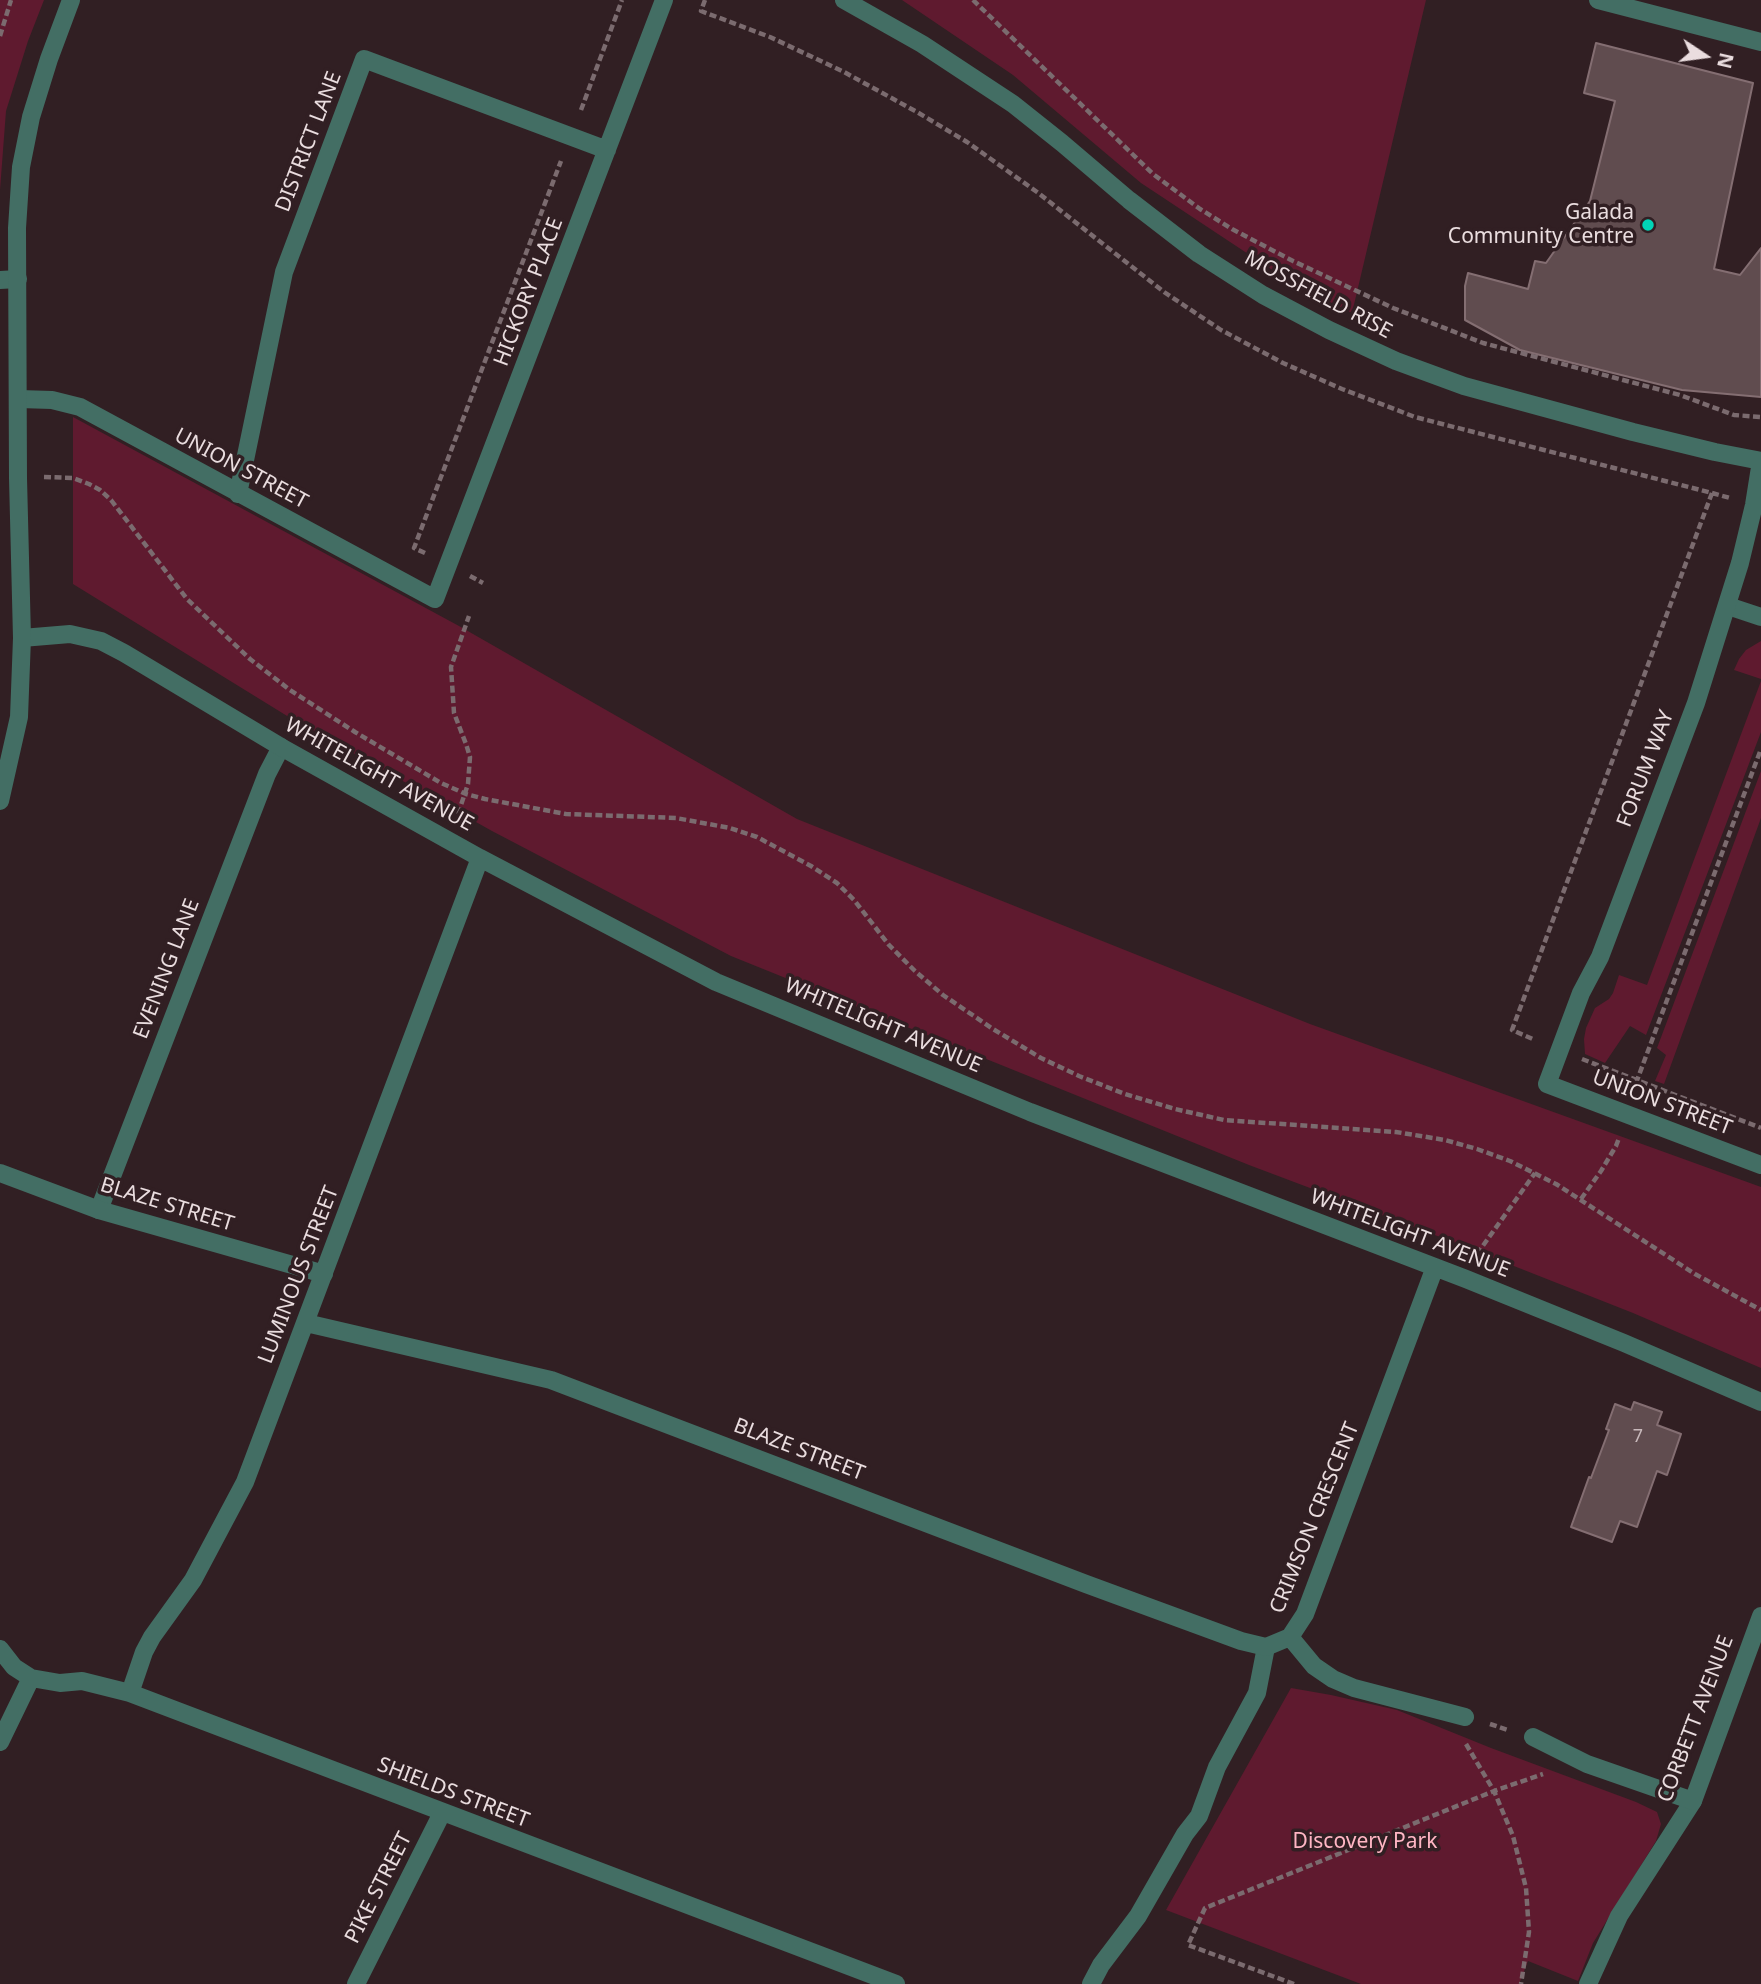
<!DOCTYPE html>
<html>
<head>
<meta charset="utf-8">
<style>
	body { margin:0 }
	#map { position:relative; width:1761px; height:1984px; overflow:hidden; background:#311f23; font-family:"Noto Sans",sans-serif }
	canvas { display:block }
	.north { position:absolute; left:1670px; top:21px; width:70px; height:70px; -webkit-text-stroke:5px #311f23; paint-order:stroke; rotate:103deg; font-size:19px; font-weight:700; line-height:28px; text-align:center; color:#eadddf }
	.north::after { content:''; display:block; margin:auto; width:24px; height:32px; background:#eadddf; clip-path:polygon(50% 0,100% 100%,50% 72%,0 100%) }
</style>
</head>
<body>
<div id="map">
<canvas width="1761" height="1984"></canvas>
<div class="north">N</div>
</div>
<script>
const context = document.querySelector('canvas').getContext('2d');
context.lineJoin = 'round';
function fillPath(path, color) { context.fillStyle = color; context.fill(path, 'evenodd'); }
const toPath = rows => new Path2D(rows.map(r => 'M' + r).join(''));
function strokePath(path, color, width, dash) { context.strokeStyle = color; context.lineWidth = width; context.lineCap = dash ? 'butt' : 'round'; context.setLineDash(dash || []); context.stroke(path); }
function drawText(font, color, halo, rows, align = 'center') {
  context.font = font + ' "Noto Sans",sans-serif'; context.lineWidth = 7; context.setLineDash([]); context.textBaseline = 'middle'; context.strokeStyle = halo; context.fillStyle = color; for (const [text, x, y, turn = 0] of rows) {
    context.save(); context.translate(x, y); context.rotate((+turn || 0) * Math.PI / 180); context.textAlign = isNaN(turn) ? turn : align; if (halo) context.strokeText(text, 0, 0); context.fillText(text, 0, 0); context.restore();
  }
}
fillPath(toPath([
	[0,0,44,0,28,41,6,111,0,190],
	[902,0,1426,0,1352,313,1295,285,1141,183,1013,75],
	[73,417,459,626,797,819,1310,1024,1761,1187,1761,1368,1633,1313,1448,1240,1249,1165,731,956,492,831,292,719,73,584],
	[1761,641,1761,679,1734,670,1739,659,1746,650],
	[1761,681,1761,732,1646,1035,1630,1026,1605,1063,1585,1054,1584,1039,1586,1028,1595,1008,1609,999,1613,993,1619,975,1647,985],
	[1761,771,1761,818,1664,1084,1655,1081,1666,1055,1657,1048],
	[1291,1688,1331,1695,1397,1710,1491,1748,1636,1802,1657,1812,1661,1824,1656,1841,1593,1943,1578,1981,1528,1961,1519,1984,1361,1984,1166,1910]
]), '#5f1a2f');
const building = toPath([
	[1596,43,1753,83,1714,269,1740,275,1761,248,1761,397,1682,390,1520,350,1465,320,1465,286,1468,273,1528,289,1535,261,1546,263,1590,201,1615,101,1584,93,1596,43],
	[1634,1402,1662,1412,1657,1425,1681,1434,1667,1475,1657,1471,1637,1527,1620,1521,1612,1542,1571,1527,1589,1477,1591,1478,1609,1430,1606,1429,1615,1404,1631,1410,1634,1402]
]);
fillPath(building, '#604c4f');
strokePath(building, '#846e72', 2);
strokePath(toPath([
	[705,0,701,11,770,37,844,72,917,112,967,142,1037,192,1164,292,1221,330,1283,363,1342,389,1415,417,1712,493,1512,1030,1535,1040],
	[973,0,1153,174,1200,209,1232,229,1293,261,1393,308,1483,343,1680,395,1734,415,1761,417],
	[0,36,11,0],
	[581,110,622,0],
	[44,477,73,478,89,484,100,490,111,500,187,599,250,659,290,690,355,732,441,783,466,794,485,799,566,814,676,818,730,828,757,837,811,866,837,883,854,900,889,945,915,971,943,995,993,1029,1041,1058,1079,1076,1125,1094,1175,1109,1224,1120,1396,1132,1445,1140,1477,1149,1510,1161,1556,1184,1695,1274,1761,1310],
	[1712,493,1730,498],
	[425,553,414,548,561,161],
	[470,576,483,583],
	[458,814,468,784,470,757,466,744,454,713,451,667,469,616],
	[1582,1059,1761,1128],
	[1636,1083,1761,749],
	[1581,1199,1601,1171,1616,1146,1619,1138],
	[1477,1254,1535,1173],
	[1490,1724,1508,1730],
	[1466,1744,1494,1791,1513,1836,1526,1888,1529,1932,1521,1984],
	[1294,1984,1188,1945,1205,1908,1494,1791,1543,1774]
]), '#7b6b6f', 4.5, [7, 3.5]);
strokePath(toPath([
	[1728,606,1761,617],
	[99,1210,267,774,281,747],
	[1091,1984,1101,1965,1138,1916,1185,1834,1199,1816,1217,1767,1257,1693,1266,1647],
	[1588,1984,1619,1916,1693,1801]
]), '#436e64', 18);
strokePath(toPath([
	[844,0,922,44,1013,104,1062,143,1129,200,1199,254,1263,295,1329,330,1396,361,1464,386,1633,432,1715,452,1761,461],
	[1598,0,1761,42],
	[0,280,18,279],
	[19,399,52,400,80,407,435,599,664,0],
	[1761,461,1754,505,1740,563,1696,703,1600,957,1581,993,1547,1084,1761,1165],
	[238,494,284,272,364,59,607,150],
	[22,638,70,634,101,641,124,653,281,747,480,858,716,982,1030,1112,1466,1279,1624,1343,1761,1402],
	[0,1173,99,1210,324,1274],
	[306,1323,551,1380,1086,1584,1241,1641,1266,1647,1290,1637,1305,1614,1435,1267],
	[1290,1637,1314,1666,1333,1679,1354,1688,1465,1717],
	[0,1649,14,1667,31,1678,60,1683,82,1681,130,1693,896,1984],
	[130,1693,144,1652,152,1637,193,1580,245,1482,480,858],
	[1533,1737,1587,1764,1693,1801,1761,1616],
	[0,1742,31,1678],
	[356,1984,442,1813]
]), '#436e64', 18);
strokePath(toPath([
	[0,801,19,717,22,638,18,478,17,228,21,167,31,117,49,59,71,0]
]), '#436e64', 18);
for (const [x, y, r, color] of [
	[1648,225,7,"#01d5b7"]
]) { const dot = new Path2D(); dot.arc(x, y, r, 0, 2 * Math.PI); context.fillStyle = color; context.fill(dot); strokePath(dot, '#311f23', 2.5); }
drawText('18px', '#c8b9bb', null, [
	["7",1638,1437]
]);
drawText('21px', '#eadddf', '#311f23', [
	["DISTRICT LANE",309,142,-69],
	["HICKORY PLACE",529,292,-69],
	["MOSSFIELD RISE",1318,295,28],
	["UNION STREET",241,469,28],
	["FORUM WAY",1646,769,-69],
	["WHITELIGHT AVENUE",379,775,29],
	["EVENING LANE",167,969,-69],
	["WHITELIGHT AVENUE",883,1026,23],
	["UNION STREET",1662,1103,21],
	["BLAZE STREET",167,1205,17],
	["WHITELIGHT AVENUE",1410,1234,21],
	["LUMINOUS STREET",299,1275,-69],
	["BLAZE STREET",799,1450,21],
	["CRIMSON CRESCENT",1315,1518,-68],
	["CORBETT AVENUE",1696,1719,-69],
	["SHIELDS STREET",453,1793,21],
	["PIKE STREET",379,1888,-63]
]);
drawText('21px', '#eadddf', '#311f23', [
	["Galada",1634,213],
	["Community Centre",1634,237]
], 'right');
drawText('21px', '#ffb6c4', '#311f23', [
	["Discovery Park",1365,1842]
]);
</script>
</body>
</html>
